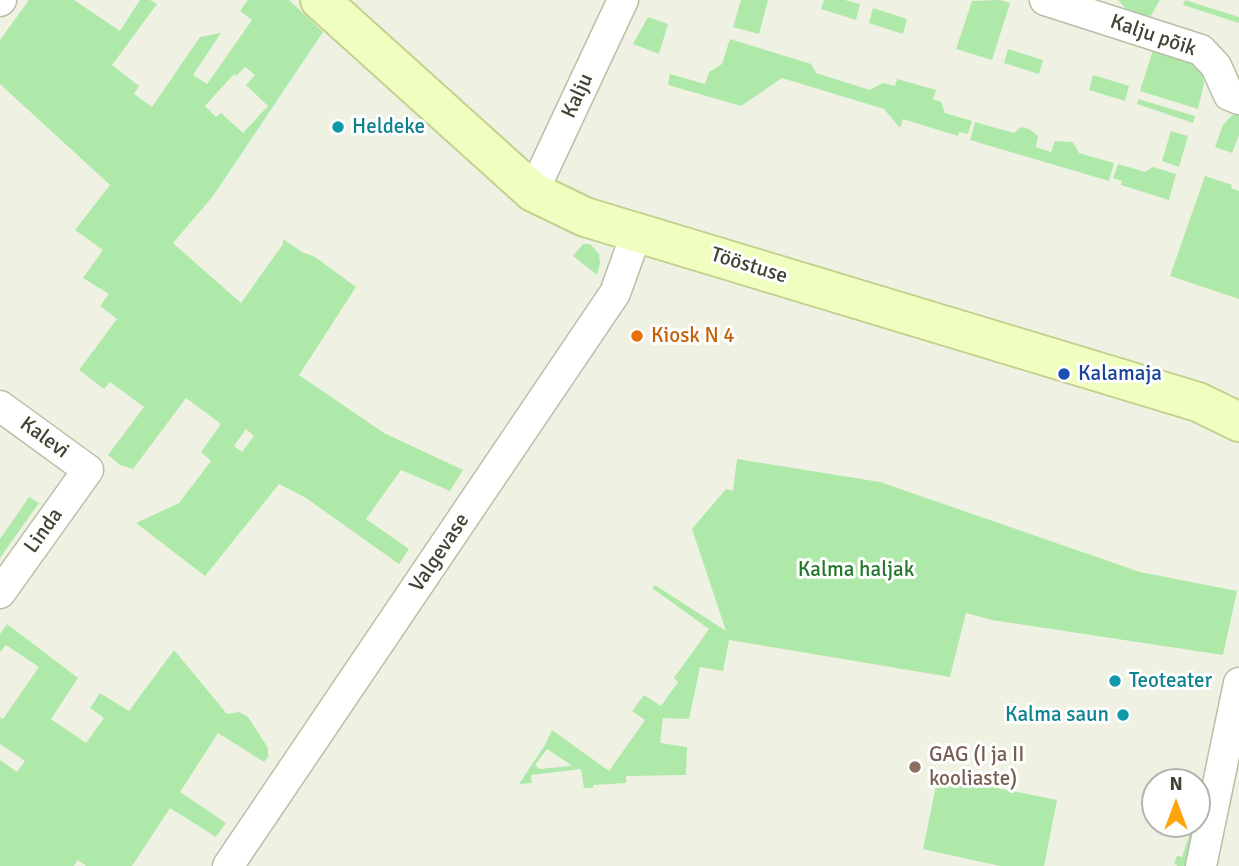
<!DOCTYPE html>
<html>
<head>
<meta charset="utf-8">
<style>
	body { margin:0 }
	#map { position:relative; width:1239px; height:866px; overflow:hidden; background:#eff2e3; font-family:Signika,sans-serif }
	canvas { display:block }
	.north { position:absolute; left:1141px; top:768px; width:70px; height:70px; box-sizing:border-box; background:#fff; border:2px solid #b3b4ad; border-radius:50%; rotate:0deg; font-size:19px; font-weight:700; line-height:28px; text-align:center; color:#424433 }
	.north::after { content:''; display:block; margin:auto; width:24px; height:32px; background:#ffa40d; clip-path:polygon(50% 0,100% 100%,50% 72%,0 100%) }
</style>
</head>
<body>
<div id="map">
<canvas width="1239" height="866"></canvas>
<div class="north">N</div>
</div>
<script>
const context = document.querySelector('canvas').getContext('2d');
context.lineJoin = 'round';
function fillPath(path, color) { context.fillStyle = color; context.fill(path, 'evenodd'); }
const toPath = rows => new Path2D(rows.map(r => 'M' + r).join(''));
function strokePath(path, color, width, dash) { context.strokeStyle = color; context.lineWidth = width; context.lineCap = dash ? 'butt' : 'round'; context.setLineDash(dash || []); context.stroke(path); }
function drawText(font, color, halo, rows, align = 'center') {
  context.font = font + ' Signika,sans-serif'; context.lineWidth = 6; context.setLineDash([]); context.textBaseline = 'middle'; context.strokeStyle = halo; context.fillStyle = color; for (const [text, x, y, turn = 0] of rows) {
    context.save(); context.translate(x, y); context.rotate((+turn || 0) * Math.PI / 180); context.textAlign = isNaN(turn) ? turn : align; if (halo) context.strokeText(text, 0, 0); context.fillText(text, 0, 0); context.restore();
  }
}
fillPath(toPath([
	[29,0,74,0,120,31,140,0,150,0,157,4,112,65,139,86,134,94,152,107,200,37,221,33,193,75,207,84,252,20,240,11,248,0,289,0,323,32,213,196,173,243,241,303,283,244,283,239,302,252,315,257,356,287,299,375,384,433,463,470,450,491,401,470,366,519,409,549,399,564,306,498,279,484,205,576,136,523,179,503,211,461,201,452,221,424,186,398,133,469,120,465,108,455,144,407,110,382,104,389,79,370,117,319,100,306,109,294,83,278,103,250,75,230,110,185,0,84,0,40],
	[245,67,255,75,246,85,268,106,243,133,221,113,216,117,205,106,234,74,236,76],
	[246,429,254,436,242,452,234,446],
	[741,0,768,0,759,34,733,27],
	[824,0,845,0,860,4,856,20,821,9],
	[1000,0,1010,3,992,60,956,49,972,1],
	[1118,0,1160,0,1150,17,1126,9],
	[1185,0,1239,17,1239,23,1183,5],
	[873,8,907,19,903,34,869,23],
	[648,17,668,24,659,54,633,44],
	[730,39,811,64,816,73,870,90,883,83,895,86,897,79,936,90,933,99,941,102,945,113,972,121,968,134,959,132,958,136,903,119,900,128,884,109,782,78,741,106,668,85,670,74,705,84,709,72,722,64],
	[1154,47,1197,61,1201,68,1204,83,1198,109,1140,91],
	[1008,49,1043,60,1039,74,1004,63],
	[1093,75,1129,86,1125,101,1089,90],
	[1138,99,1195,116,1193,123,1137,104],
	[1239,114,1239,135,1232,153,1215,147,1223,125,1232,115],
	[975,122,1014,133,1021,127,1029,129,1038,136,1036,147,1051,152,1055,141,1073,142,1079,153,1114,163,1109,181,970,140],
	[1171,131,1188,136,1179,167,1162,161],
	[1118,164,1145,172,1153,167,1176,174,1169,200,1121,185,1122,181,1113,178],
	[1205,176,1232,185,1231,188,1239,191,1239,299,1170,276],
	[583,244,590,244,599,254,600,264,597,275,573,256],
	[737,459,880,482,1140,572,1237,591,1223,655,992,620,966,613,950,677,729,640,723,671,700,667,689,719,663,718,660,743,687,747,686,775,626,776,626,783,593,785,593,788,584,788,581,769,531,775,532,783,519,784,545,745,552,730,609,771,645,720,632,711,644,695,661,706,678,682,674,678,709,629,652,588,655,585,726,631,692,529,726,489,733,491],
	[547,749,571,765,571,766,540,769,535,765],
	[29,497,39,503,0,558,0,539],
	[7,624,78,678,51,719,86,743,104,718,90,708,100,693,129,711,174,650,227,714,239,712,248,717,268,748,268,757,264,762,218,733,180,792,226,823,216,837,170,808,132,866,86,866,78,860,74,866,0,866,0,760,17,772,25,761,0,744,0,717,3,719,39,667,6,645,0,652,0,634],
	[938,776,1057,800,1044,866,1000,866,923,849],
	[1198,809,1203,819,1194,866,1178,866,1174,864,1177,856,1182,857,1193,824,1197,824]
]), '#aee9a9');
const street = toPath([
	[1045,0,1201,50,1216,66,1229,95,1239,99],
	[0,1,1,0],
	[533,192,623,0],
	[0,406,88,470,0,593],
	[228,866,615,293,637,232],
	[1201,866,1239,683]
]);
const secondary = toPath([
	[320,0,533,192,585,217,1198,402,1239,422]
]);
strokePath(street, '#babea5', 33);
strokePath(secondary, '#c3d18e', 42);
strokePath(street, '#fff', 30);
strokePath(secondary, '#f0ffc0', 38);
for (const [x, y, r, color] of [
	[338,127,7,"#0f9aa8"],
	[637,336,7,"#e8710a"],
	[1064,374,7,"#1a4fb4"],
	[1115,681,7,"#0f9aa8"],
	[1123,715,7,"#0f9aa8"],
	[915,767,7,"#8d6e63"]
]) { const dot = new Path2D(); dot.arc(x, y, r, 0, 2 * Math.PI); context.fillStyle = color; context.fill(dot); strokePath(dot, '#fff', 2.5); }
drawText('21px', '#424433', '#fff', [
	["Kalju põik",1153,36,19],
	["Kalju",578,96,-65],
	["Tööstuse",749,266,17],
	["Kalevi",44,438,36],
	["Linda",44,531,-54],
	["Valgevase",440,553,-56]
]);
drawText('21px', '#0d838f', '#fff', [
	["Heldeke",352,127],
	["Teoteater",1129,681],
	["Kalma saun",1109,715,"right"]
], 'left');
drawText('21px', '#c56008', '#fff', [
	["Kiosk N 4",651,336]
], 'left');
drawText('21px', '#164399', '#fff', [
	["Kalamaja",1078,374]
], 'left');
drawText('21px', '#24772c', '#fff', [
	["Kalma haljak",856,570]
]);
drawText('21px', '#785e54', '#fff', [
	["GAG (I ja II",929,755],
	["kooliaste)",929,779]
], 'left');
</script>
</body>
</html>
